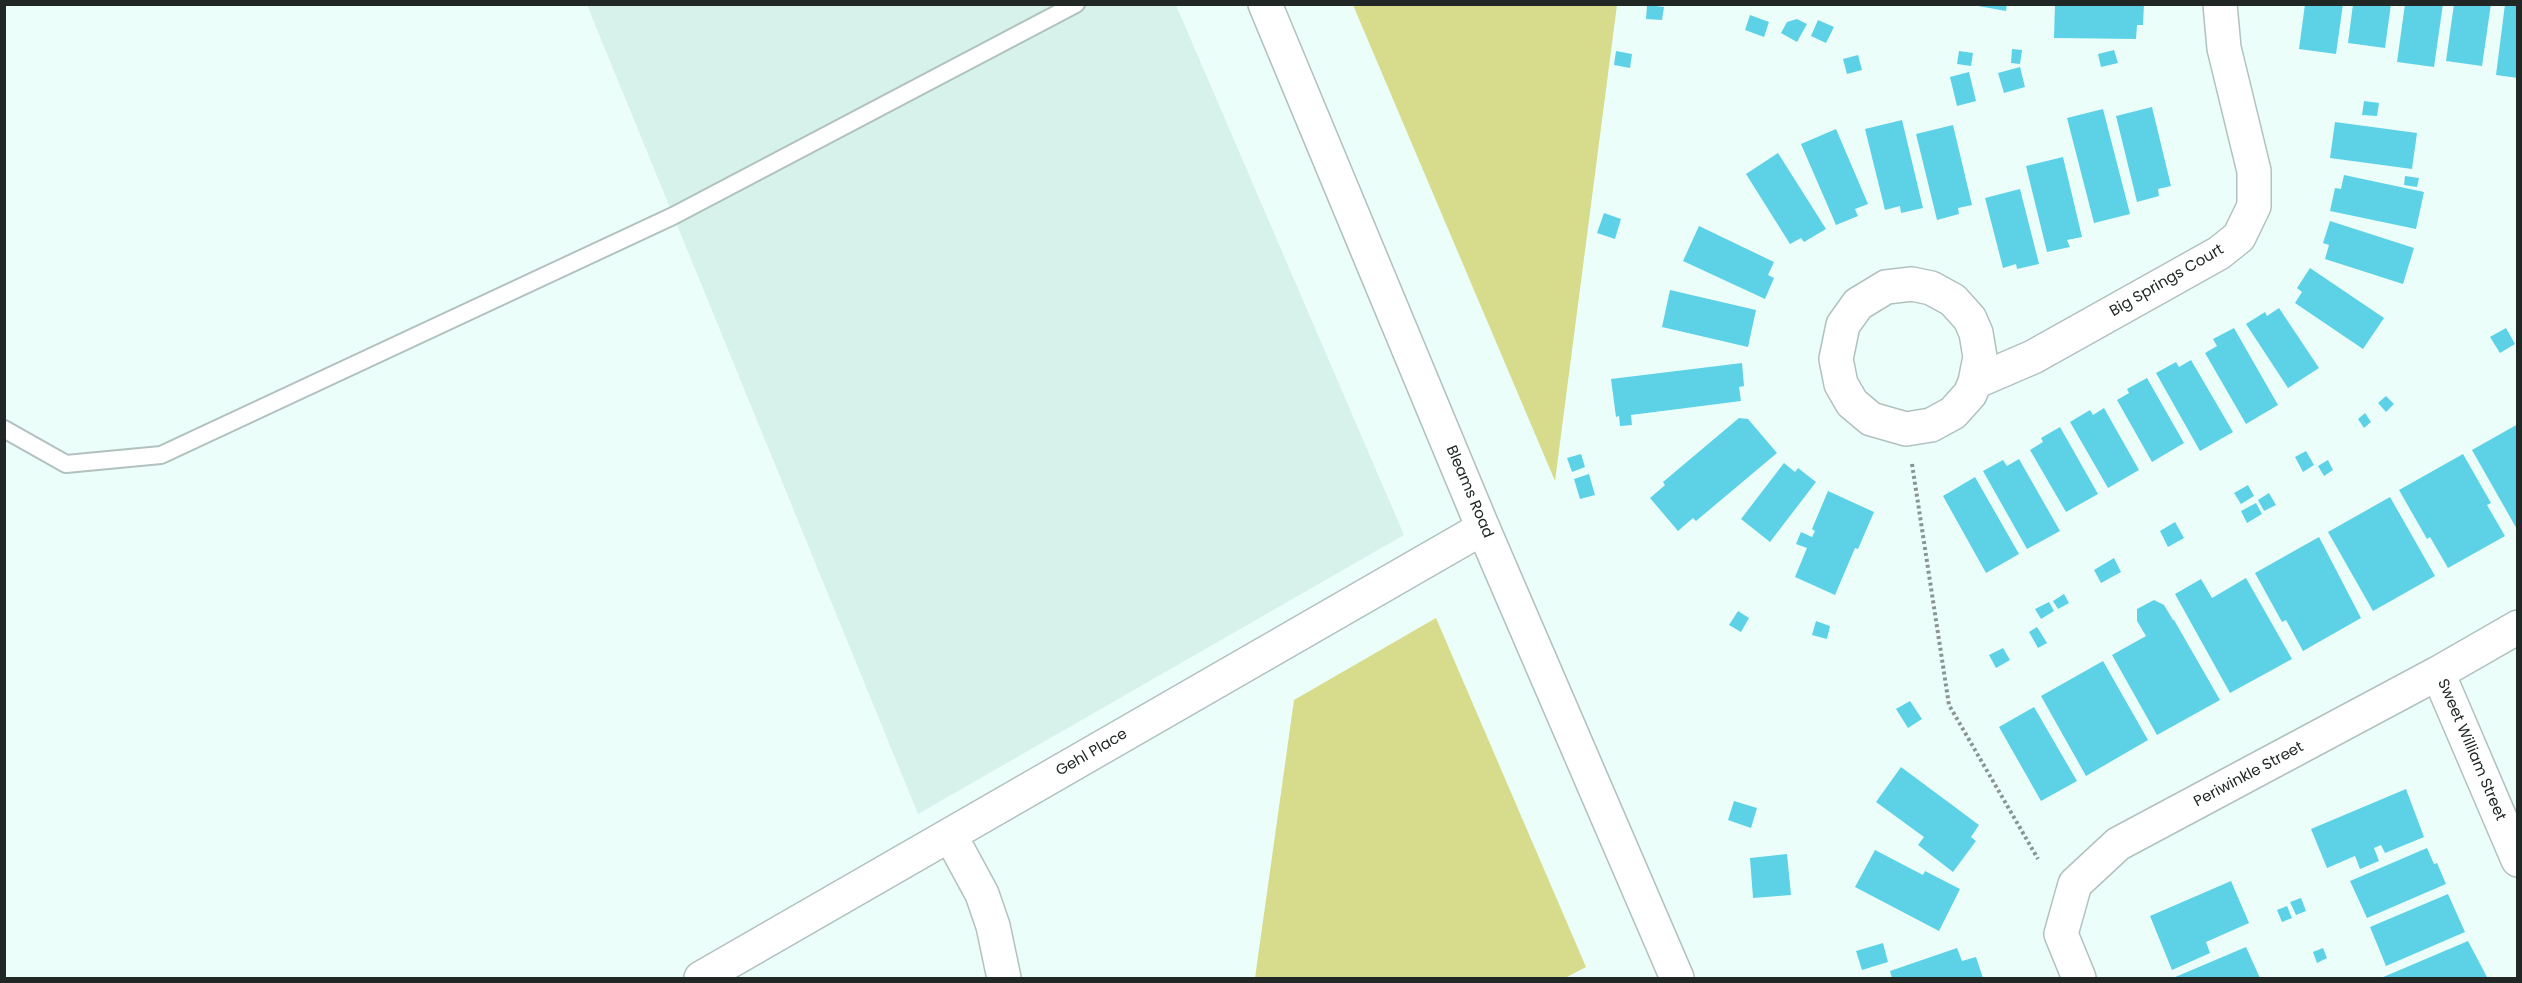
<!DOCTYPE html>
<html>
<head>
<meta charset="utf-8">
<style>
	body { margin:0 }
	#map { position:relative; width:2522px; height:983px; overflow:hidden; background:#ecfef9; font-family:Poppins,sans-serif }
	canvas { display:block }
	.frame { position:absolute; inset:0; border:6px solid #202725; pointer-events:none }
</style>
</head>
<body>
<div id="map">
<canvas width="2522" height="983"></canvas>
<div class="frame"></div>
</div>
<script>
const context = document.querySelector('canvas').getContext('2d');
context.lineJoin = 'round';
function fillPath(path, color) { context.fillStyle = color; context.fill(path, 'evenodd'); }
const toPath = rows => new Path2D(rows.map(r => 'M' + r).join(''));
function strokePath(path, color, width, dash) { context.strokeStyle = color; context.lineWidth = width; context.lineCap = dash ? 'butt' : 'round'; context.setLineDash(dash || []); context.stroke(path); }
function drawText(font, color, halo, rows, align = 'center') {
  context.font = font + ' Poppins,sans-serif'; context.lineWidth = 4.5; context.setLineDash([]); context.textBaseline = 'middle'; context.strokeStyle = halo; context.fillStyle = color; for (const [text, x, y, turn = 0] of rows) {
    context.save(); context.translate(x, y); context.rotate((+turn || 0) * Math.PI / 180); context.textAlign = isNaN(turn) ? turn : align; if (halo) context.strokeText(text, 0, 0); context.fillText(text, 0, 0); context.restore();
  }
}
fillPath(toPath([
	[587,5,1176,5,1404,535,918,814]
]), '#d7f2eb');
fillPath(toPath([
	[1353,5,1617,5,1555,481],
	[1436,618,1586,967,1565,978,1255,978,1294,700]
]), '#d6dc8c');
fillPath(toPath([
	[1967,4,2007,4,2006,11],
	[2055,4,2144,4,2143,25,2137,25,2136,39,2054,38],
	[2305,4,2343,4,2336,54,2299,49],
	[2353,4,2391,4,2385,48,2348,43],
	[2405,4,2443,4,2434,67,2397,62],
	[2454,4,2491,4,2482,66,2446,61],
	[2505,4,2518,4,2518,78,2496,75],
	[1647,5,1664,7,1662,20,1646,19],
	[1750,15,1769,22,1764,37,1745,30],
	[1797,19,1807,24,1797,42,1781,33,1787,22],
	[1818,20,1834,27,1826,43,1811,36],
	[2012,49,2022,50,2020,64,2011,63],
	[2114,50,2118,63,2101,67,2098,54],
	[1616,51,1632,54,1630,68,1614,65],
	[1959,51,1973,53,1971,66,1957,64],
	[1858,55,1862,70,1847,74,1843,59],
	[2020,67,2025,87,2004,93,1998,73],
	[1969,72,1976,101,1957,106,1950,77],
	[2364,101,2379,103,2377,116,2362,115],
	[2152,107,2171,186,2158,189,2159,196,2137,202,2116,116],
	[2103,109,2130,214,2094,223,2067,118],
	[1902,120,1923,208,1901,213,1900,206,1885,210,1865,129],
	[2335,122,2417,133,2412,169,2330,158],
	[1953,125,1972,205,1958,208,1959,214,1937,220,1916,134],
	[1836,129,1868,204,1855,209,1858,216,1836,225,1801,144],
	[1778,153,1826,229,1804,242,1801,238,1790,244,1746,174],
	[2063,157,2082,237,2067,240,2070,247,2047,252,2026,166],
	[2344,175,2424,192,2416,229,2330,211,2335,188,2341,189],
	[2405,176,2419,178,2417,187,2404,185],
	[2020,189,2039,264,2017,269,2016,264,2003,268,1985,198],
	[1604,213,1621,219,1615,239,1597,233],
	[2330,221,2414,248,2403,284,2325,259,2329,245,2323,243],
	[1699,226,1774,262,1768,275,1774,278,1765,299,1683,261],
	[2310,268,2384,318,2363,349,2295,303,2302,292,2297,288],
	[1670,290,1756,310,1748,347,1662,327],
	[2279,308,2319,368,2288,388,2246,324,2265,312,2267,316],
	[2234,328,2278,405,2246,424,2205,353,2217,346,2213,339],
	[2506,328,2515,344,2500,353,2490,337],
	[2191,360,2233,432,2200,451,2156,373,2176,362,2179,367],
	[1742,363,1744,386,1739,387,1741,401,1631,415,1632,425,1620,426,1619,416,1616,417,1611,379],
	[2147,378,2184,443,2152,462,2117,400,2129,393,2127,389],
	[2386,396,2394,404,2386,412,2378,403],
	[2104,408,2139,470,2108,488,2070,422,2090,410,2093,415],
	[2365,413,2371,422,2364,428,2358,419],
	[1739,418,1748,419,1777,453,1696,521,1693,518,1678,531,1650,498,1665,485,1663,482],
	[2518,424,2518,531,2472,450],
	[2060,427,2098,494,2066,512,2030,450,2043,442,2041,438],
	[2306,451,2314,465,2303,472,2295,457],
	[1581,454,1585,467,1572,472,1567,458],
	[2463,454,2491,503,2487,505,2505,536,2448,568,2430,537,2427,539,2399,490],
	[2019,459,2060,531,2027,549,1983,471,2003,460,2007,466],
	[2328,460,2333,470,2324,476,2318,466],
	[1784,463,1795,472,1798,468,1816,482,1770,542,1741,519],
	[1589,474,1595,495,1580,499,1574,479],
	[1975,477,2019,554,1986,573,1943,496],
	[2248,485,2254,496,2241,504,2234,493],
	[1828,491,1874,512,1858,549,1855,548,1835,595,1795,577,1807,548,1796,544,1801,532,1812,537,1815,531,1812,529],
	[2269,493,2276,505,2264,511,2258,500],
	[2390,497,2435,576,2373,611,2328,532],
	[2256,503,2262,514,2247,523,2241,511],
	[2175,522,2184,538,2168,547,2160,531],
	[2319,537,2361,618,2303,651,2286,620,2282,622,2255,573],
	[2114,558,2121,572,2101,583,2094,570],
	[2246,578,2292,659,2230,693,2175,594,2201,579,2212,598],
	[2064,594,2069,603,2058,609,2053,601],
	[2154,600,2164,605,2173,620,2174,620,2220,700,2157,735,2112,655,2146,636,2137,621,2137,609],
	[2049,602,2054,611,2041,619,2035,609],
	[1738,611,1749,618,1741,632,1729,625],
	[1816,621,1830,626,1827,639,1812,635],
	[2037,627,2047,643,2038,648,2029,632],
	[2003,648,2010,660,1996,668,1989,655],
	[2103,661,2148,740,2086,776,2041,696],
	[1910,701,1922,719,1908,728,1896,709],
	[2034,707,2077,781,2041,801,1999,727],
	[1901,767,1979,825,1971,837,1976,841,1953,872,1918,845,1924,837,1876,802],
	[2406,789,2424,837,2385,853,2381,845,2374,848,2379,861,2360,869,2355,856,2327,868,2311,829],
	[1734,801,1757,808,1751,828,1728,820],
	[2427,848,2434,864,2437,863,2446,884,2367,918,2350,881],
	[1875,850,1923,875,1925,871,1960,889,1939,931,1855,887],
	[1787,854,1791,895,1753,898,1750,858],
	[2231,881,2249,923,2206,942,2210,953,2172,970,2150,916],
	[2448,894,2465,932,2386,966,2370,927],
	[2301,898,2306,911,2296,915,2290,902],
	[2287,906,2292,918,2282,922,2277,910],
	[2468,941,2487,977,2381,978],
	[1883,943,1888,962,1862,970,1856,951],
	[2246,947,2260,978,2173,978],
	[1957,948,1962,961,1976,957,1983,978,1892,978,1890,971],
	[2323,948,2327,958,2317,963,2313,952]
]), '#5dd2e7');
const service = toPath([
	[4,429,66,464,161,455,673,216,1076,4]
]);
const minor = toPath([
	[1975,382,1980,357,1976,333,1970,319,1953,300,1931,288,1912,284,1886,287,1858,304,1843,325,1836,359,1841,384,1852,403,1871,419,1906,429,1931,425,1953,413,1970,394,1975,382,2033,357,2219,253,2239,237,2254,206,2254,171,2224,48,2220,4],
	[2438,673,2518,860],
	[950,835,982,894,993,926,1004,978],
	[701,978,1483,528],
	[2079,978,2061,934,2075,884,2118,844,2438,673,2518,627]
]);
const secondary = toPath([
	[1265,4,1483,528,1677,978]
]);
strokePath(service, '#b1c2be', 20);
strokePath(minor, '#b1c2be', 36);
strokePath(secondary, '#b1c2be', 36);
strokePath(toPath([
	[1912,464,1949,705,2038,859]
]), '#899592', 4, [3, 3]);
strokePath(service, '#fff', 16);
strokePath(minor, '#fff', 33);
strokePath(secondary, '#fff', 33);
drawText('15px', '#202725', '#fff', [
	["Big Springs Court",2167,281,-30],
	["Bleams Road",1469,492,67],
	["Sweet William Street",2471,750,67],
	["Gehl Place",1092,753,-30],
	["Periwinkle Street",2249,775,-28]
]);
</script>
</body>
</html>
